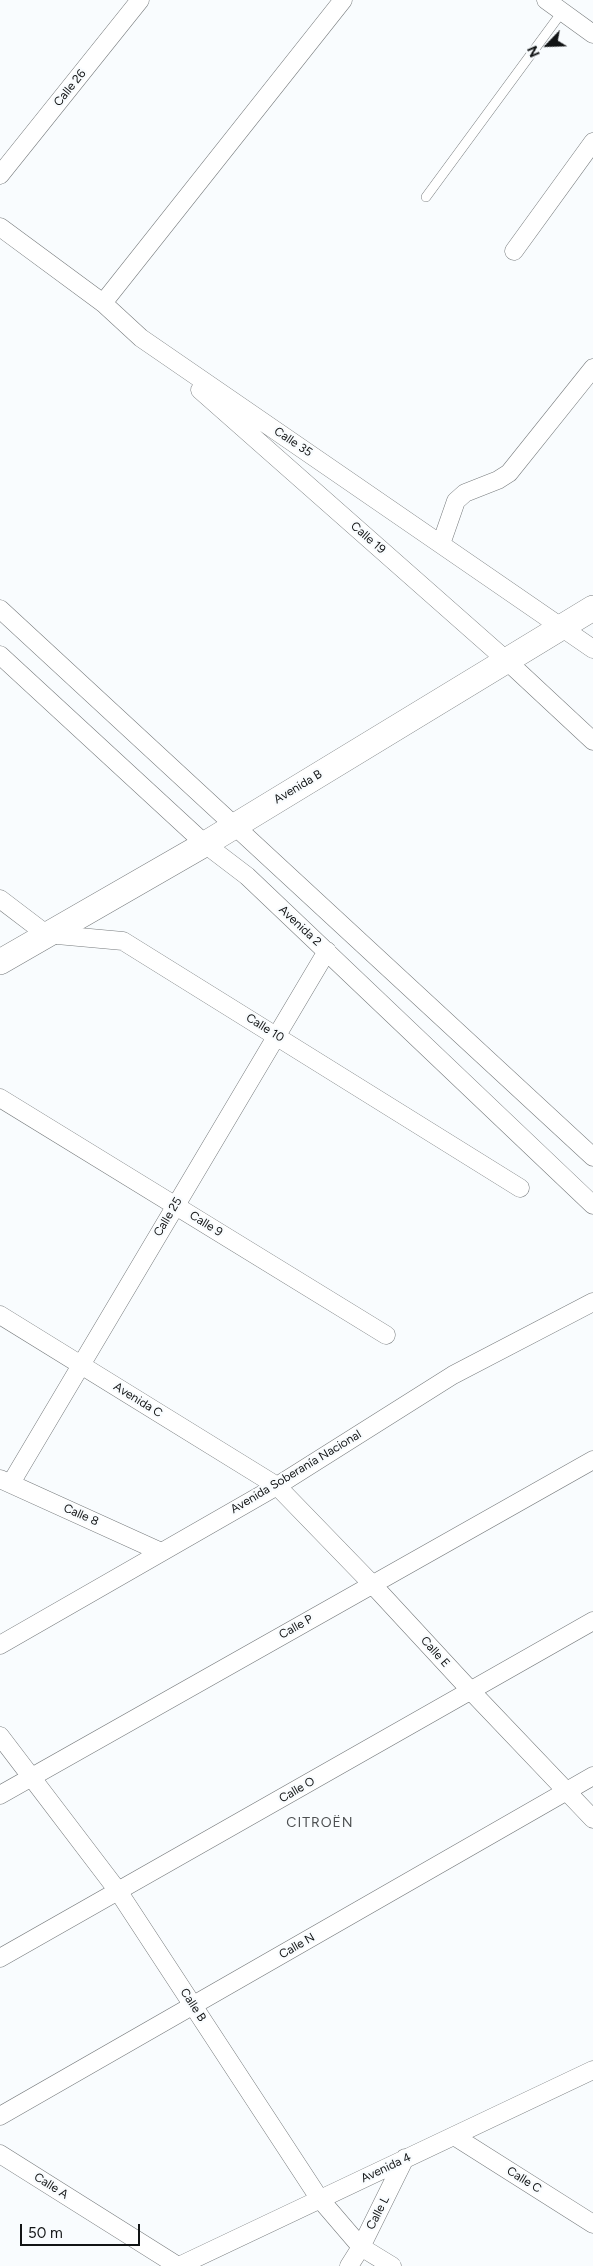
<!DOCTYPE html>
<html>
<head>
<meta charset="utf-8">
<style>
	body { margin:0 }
	#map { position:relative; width:593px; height:2266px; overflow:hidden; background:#f9fcfe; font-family:Figtree,sans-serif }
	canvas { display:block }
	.north { position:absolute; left:523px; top:20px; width:50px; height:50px; -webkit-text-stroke:4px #f9fcfe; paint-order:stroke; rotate:246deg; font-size:14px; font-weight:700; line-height:20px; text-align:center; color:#121415 }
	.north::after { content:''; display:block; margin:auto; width:18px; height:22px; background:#121415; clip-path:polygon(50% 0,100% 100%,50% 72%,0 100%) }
	.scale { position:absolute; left:20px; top:2224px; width:120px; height:22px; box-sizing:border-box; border:2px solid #121415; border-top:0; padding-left:6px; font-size:15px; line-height:18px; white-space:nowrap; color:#121415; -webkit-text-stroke:4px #f9fcfe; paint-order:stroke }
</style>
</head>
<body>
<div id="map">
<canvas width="593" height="2266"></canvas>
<div class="north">N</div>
<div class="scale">50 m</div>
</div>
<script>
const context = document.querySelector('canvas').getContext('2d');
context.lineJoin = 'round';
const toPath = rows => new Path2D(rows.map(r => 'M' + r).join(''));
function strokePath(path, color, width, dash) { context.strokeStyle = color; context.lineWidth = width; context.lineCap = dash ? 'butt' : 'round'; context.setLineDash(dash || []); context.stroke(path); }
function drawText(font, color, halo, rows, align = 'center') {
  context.font = font + ' Figtree,sans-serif'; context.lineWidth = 4.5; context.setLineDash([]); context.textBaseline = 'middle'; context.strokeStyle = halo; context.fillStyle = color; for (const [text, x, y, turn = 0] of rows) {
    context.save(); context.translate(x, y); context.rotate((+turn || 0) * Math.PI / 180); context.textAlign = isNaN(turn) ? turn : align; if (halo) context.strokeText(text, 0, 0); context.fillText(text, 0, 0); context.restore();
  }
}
const lane = toPath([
	[426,197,562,12]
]);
const street = toPath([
	[546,0,593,34],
	[0,175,140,0],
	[0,227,103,303,141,338,593,649],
	[514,251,593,142],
	[103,303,343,0],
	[200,390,506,660,593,741],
	[441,544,456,501,465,493,498,480,509,473,593,368],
	[0,609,593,1157],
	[0,655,205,844,247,876,593,1205],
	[0,899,46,934,123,941,520,1188],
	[0,1098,386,1335],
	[0,1315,277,1486,372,1584,471,1691,593,1819],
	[0,1479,161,1552],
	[11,1483,327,951],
	[0,1645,277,1486,453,1375,593,1302],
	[0,1736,118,1891,319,2198,361,2247,392,2266],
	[0,1795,593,1460],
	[0,1958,593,1621],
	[0,2116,593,1776],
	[454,2136,593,2224],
	[0,2154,178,2266],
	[179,2266,593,2070],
	[349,2266,361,2247,405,2158]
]);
const secondary = toPath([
	[0,962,205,844,593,608]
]);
strokePath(lane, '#777b7d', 10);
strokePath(street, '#777b7d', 19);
strokePath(secondary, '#777b7d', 26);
strokePath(lane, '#fff', 9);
strokePath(street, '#fff', 18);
strokePath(secondary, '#fff', 25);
drawText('12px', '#121415', '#f9fcfe', [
	["Calle 26",70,88,-51],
	["Calle 35",293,442,34],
	["Calle 19",368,538,41],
	["Avenida B",298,787,-31],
	["Avenida 2",300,926,43],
	["Calle 10",265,1028,32],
	["Calle 25",168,1217,-59],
	["Calle 9",206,1224,32],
	["Avenida C",138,1400,32],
	["Avenida Soberanía Nacional",296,1472,-31],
	["Calle 8",81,1515,24],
	["Calle P",296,1627,-29],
	["Calle E",435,1652,48],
	["Calle O",297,1790,-30],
	["Calle N",297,1946,-30],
	["Calle B",193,2005,57],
	["Avenida 4",386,2168,-25],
	["Calle C",524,2180,32],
	["Calle A",51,2186,32],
	["Calle L",378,2213,-63]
]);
context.letterSpacing = '1px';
drawText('14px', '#4d5052', '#f9fcfe', [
	["CITROËN",320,1823]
]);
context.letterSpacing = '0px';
</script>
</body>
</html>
